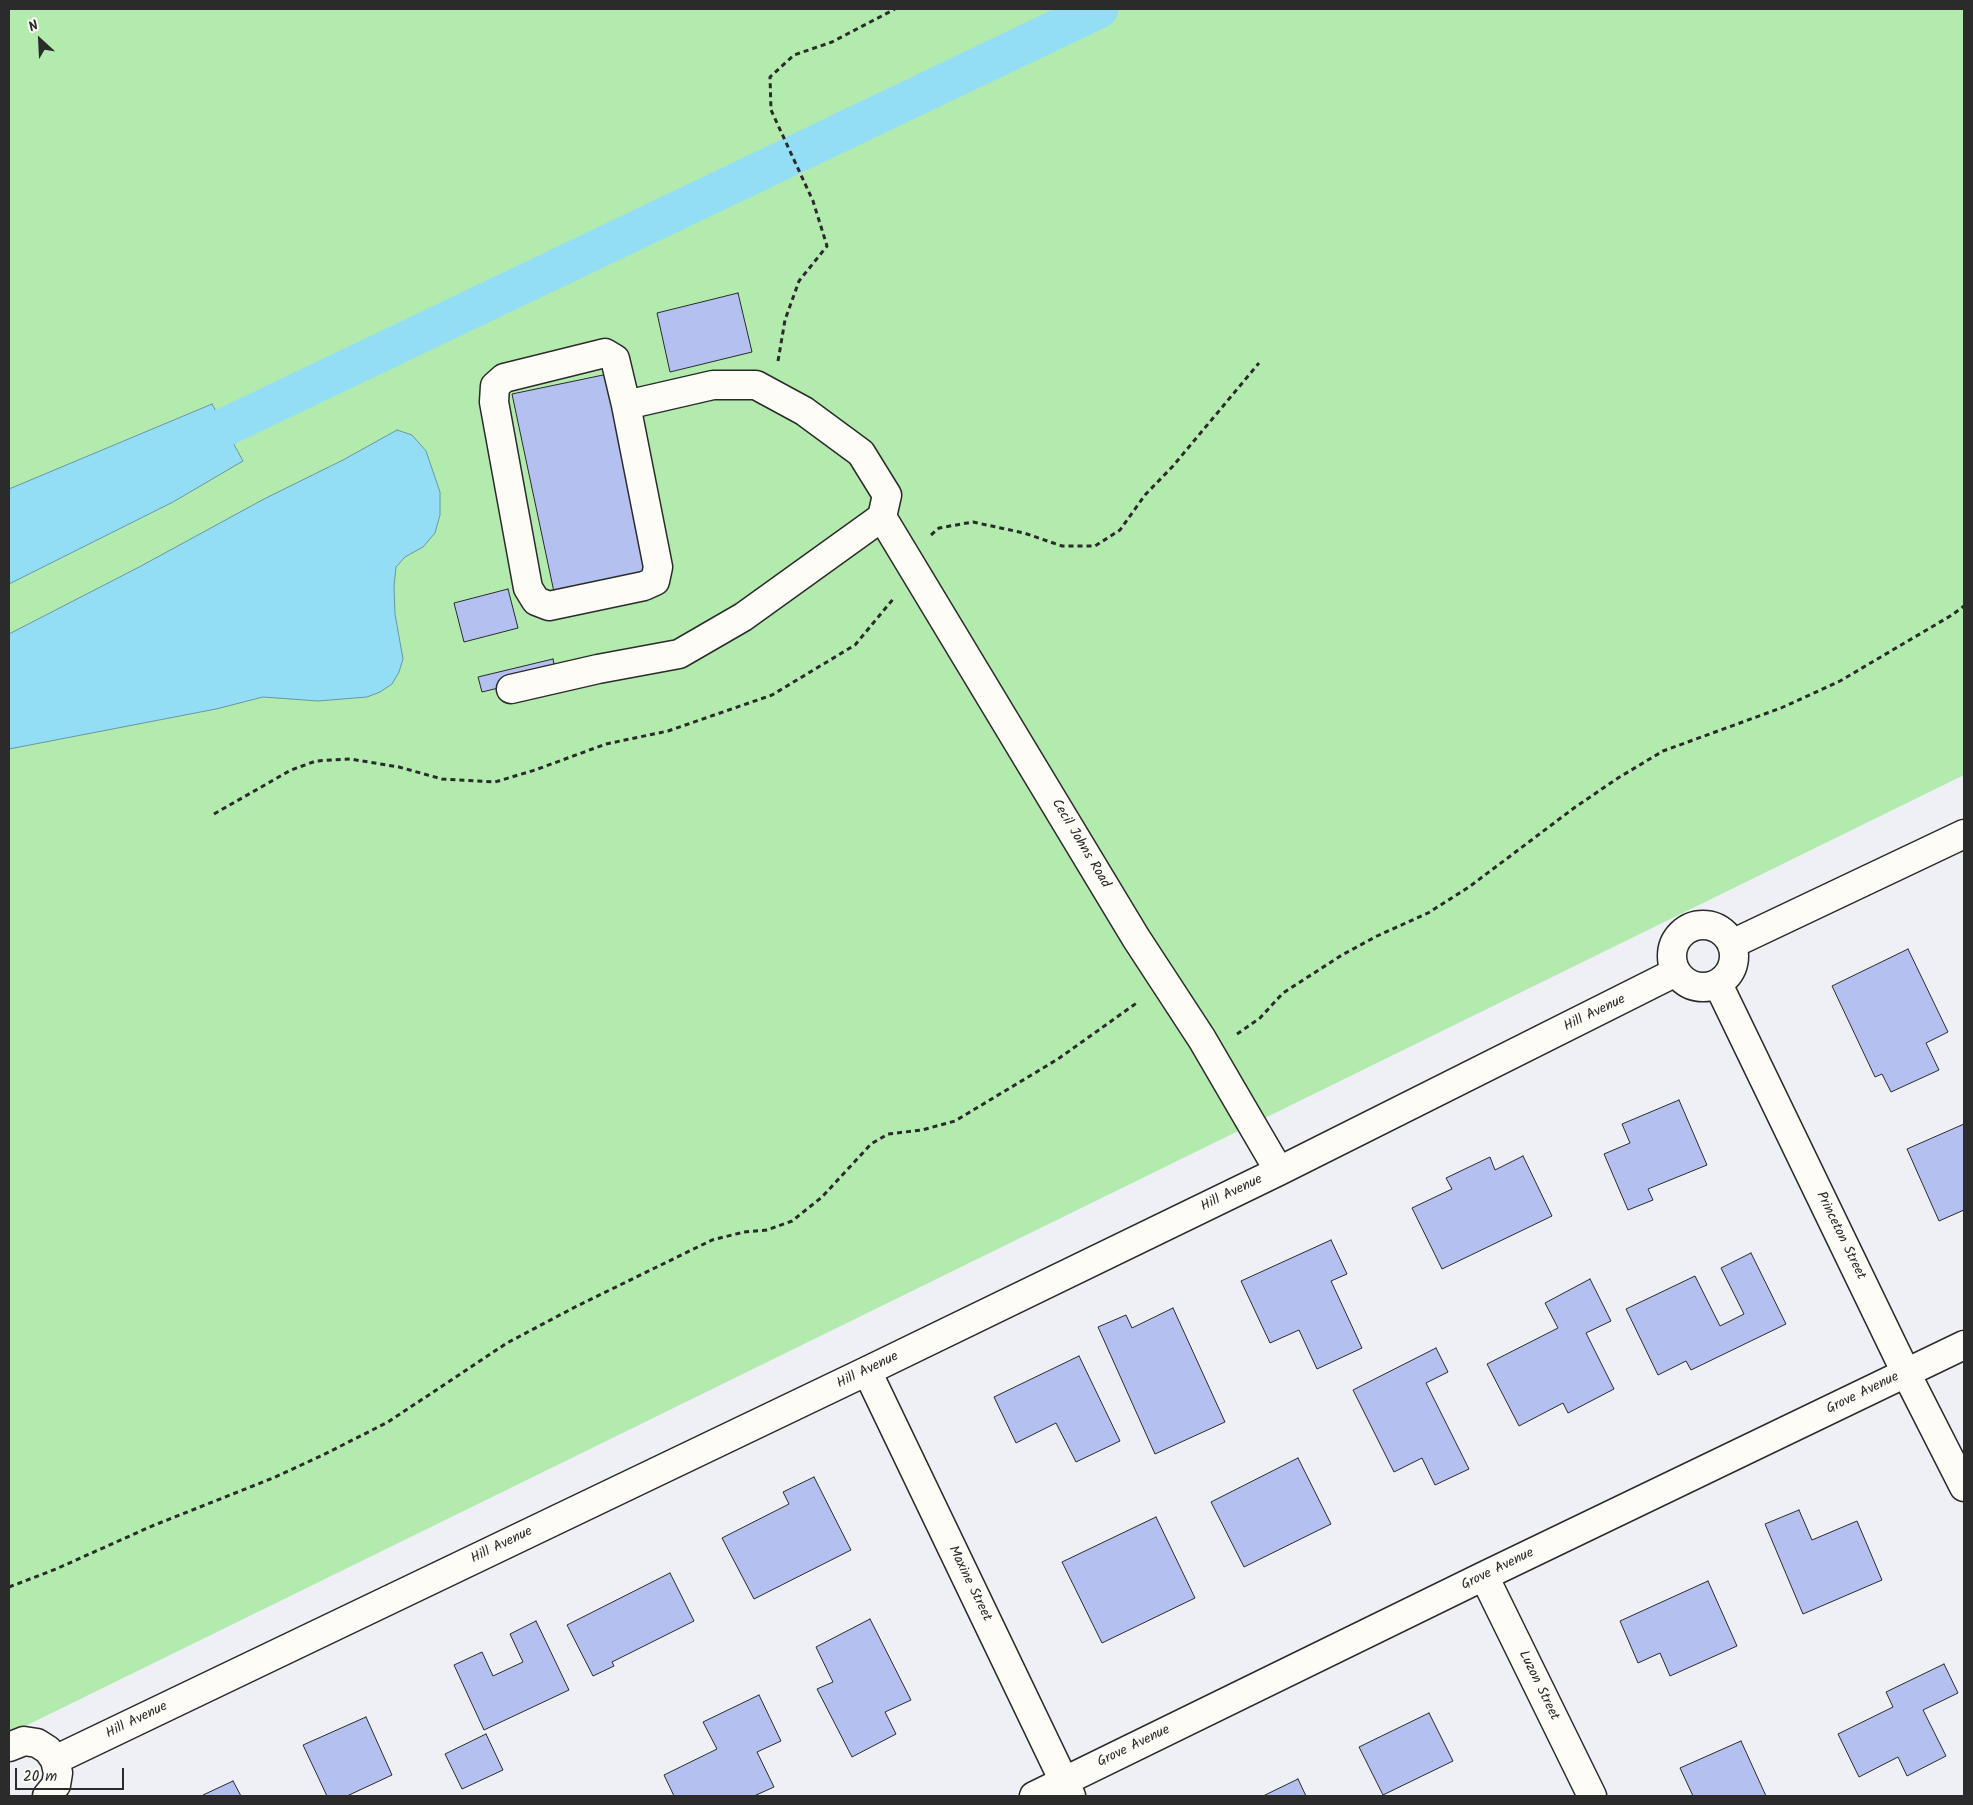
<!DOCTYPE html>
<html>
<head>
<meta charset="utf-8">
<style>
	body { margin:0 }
	#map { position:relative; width:1973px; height:1805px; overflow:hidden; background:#eef0f6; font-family:Kalam,sans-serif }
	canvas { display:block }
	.frame { position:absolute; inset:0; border:10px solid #2b2b2b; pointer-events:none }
	.north { position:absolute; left:15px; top:15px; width:50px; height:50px; -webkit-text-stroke:4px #fdfcf7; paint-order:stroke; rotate:335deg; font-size:14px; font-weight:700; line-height:20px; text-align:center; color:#2b2b2b }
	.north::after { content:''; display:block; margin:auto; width:18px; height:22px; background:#2b2b2b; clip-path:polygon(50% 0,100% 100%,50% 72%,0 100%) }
	.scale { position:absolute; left:15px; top:1768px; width:109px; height:22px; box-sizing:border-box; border:2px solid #2b2b2b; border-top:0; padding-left:6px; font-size:15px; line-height:18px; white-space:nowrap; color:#2b2b2b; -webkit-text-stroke:4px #fdfcf7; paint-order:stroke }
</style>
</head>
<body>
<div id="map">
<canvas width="1973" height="1805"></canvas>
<div class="frame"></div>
<div class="north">N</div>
<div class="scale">20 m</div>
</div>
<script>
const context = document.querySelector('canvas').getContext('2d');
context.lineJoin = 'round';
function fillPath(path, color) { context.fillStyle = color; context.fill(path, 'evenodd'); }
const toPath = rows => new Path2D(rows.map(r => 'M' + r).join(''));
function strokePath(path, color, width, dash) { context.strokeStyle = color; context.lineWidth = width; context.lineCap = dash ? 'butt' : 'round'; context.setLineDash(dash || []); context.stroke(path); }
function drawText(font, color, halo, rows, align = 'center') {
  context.font = font + ' Kalam,sans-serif'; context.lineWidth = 5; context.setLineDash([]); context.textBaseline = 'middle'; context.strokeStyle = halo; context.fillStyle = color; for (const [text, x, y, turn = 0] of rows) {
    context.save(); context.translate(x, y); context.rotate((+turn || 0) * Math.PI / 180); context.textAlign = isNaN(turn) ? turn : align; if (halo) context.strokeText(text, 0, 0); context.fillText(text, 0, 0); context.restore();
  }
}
fillPath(toPath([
	[9,9,1964,9,1964,775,9,1734]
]), '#b3ebae');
const water = toPath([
	[212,404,243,461,173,502,9,584,9,489,212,404],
	[397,430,412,435,426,451,440,492,440,515,435,533,423,547,405,557,396,567,394,586,395,614,403,659,399,672,392,684,380,692,367,697,318,701,263,697,216,709,9,749,9,634,141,566,264,499,343,460,397,430]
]);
fillPath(water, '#94def5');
strokePath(water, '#6a96a4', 1);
strokePath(toPath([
	[177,450,1099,9]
]), '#94def5', 39);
const building = toPath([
	[738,293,752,352,670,372,657,313,738,293],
	[608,374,650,572,554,592,512,394,608,374],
	[508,589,518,628,464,642,454,603,508,589],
	[553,659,556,674,482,692,478,677,553,659],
	[1908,949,1948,1032,1926,1043,1939,1070,1891,1092,1882,1074,1875,1077,1832,986,1908,949],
	[1679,1100,1707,1165,1648,1189,1653,1200,1628,1210,1604,1154,1630,1143,1622,1124,1679,1100],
	[1964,1124,1964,1210,1939,1221,1907,1149,1964,1124],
	[1523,1156,1552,1216,1442,1269,1412,1208,1452,1189,1446,1178,1490,1157,1495,1170,1523,1156],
	[1331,1240,1347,1274,1331,1281,1362,1348,1317,1369,1299,1330,1270,1343,1241,1281,1331,1240],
	[1751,1253,1786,1324,1691,1370,1686,1361,1658,1375,1626,1309,1695,1276,1720,1326,1744,1314,1721,1268,1751,1253],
	[1590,1279,1611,1321,1586,1333,1614,1389,1568,1413,1563,1403,1519,1426,1487,1364,1558,1328,1545,1303,1590,1279],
	[1173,1308,1225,1422,1155,1454,1098,1327,1126,1315,1132,1328,1173,1308],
	[1436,1348,1448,1372,1426,1383,1469,1469,1435,1485,1422,1458,1394,1472,1353,1390,1436,1348],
	[1079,1356,1120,1441,1076,1462,1056,1423,1016,1443,994,1397,1079,1356],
	[1298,1458,1331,1524,1244,1567,1211,1502,1298,1458],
	[814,1477,851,1550,754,1599,722,1538,789,1504,783,1492,814,1477],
	[1799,1510,1812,1540,1857,1521,1882,1580,1803,1614,1765,1524,1799,1510],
	[1156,1517,1195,1598,1102,1643,1062,1562,1156,1517],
	[670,1573,694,1621,612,1662,614,1666,593,1676,567,1625,670,1573],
	[1708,1581,1737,1646,1670,1676,1660,1653,1638,1663,1620,1621,1708,1581],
	[870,1619,911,1700,885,1712,896,1734,852,1757,817,1689,833,1682,816,1647,870,1619],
	[536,1621,569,1690,484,1730,454,1665,482,1652,493,1676,523,1662,510,1634,536,1621],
	[1944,1664,1958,1693,1923,1710,1946,1756,1907,1776,1898,1757,1859,1777,1838,1734,1893,1707,1886,1692,1944,1664],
	[759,1695,781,1741,757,1752,774,1787,754,1796,674,1796,664,1775,717,1749,703,1722,759,1695],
	[1429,1713,1453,1761,1383,1795,1359,1747,1429,1713],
	[366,1717,392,1775,347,1796,327,1796,303,1745,366,1717],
	[486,1734,503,1770,462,1789,445,1754,486,1734],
	[1741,1741,1766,1796,1693,1796,1680,1768,1741,1741],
	[1298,1779,1306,1796,1263,1796,1298,1779],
	[233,1781,241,1796,204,1796,203,1795,233,1781]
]);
fillPath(building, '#b3c0f0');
strokePath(building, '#2b2b2b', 1);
const minor = toPath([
	[882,517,1136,938,1202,1039,1279,1171],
	[511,689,598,669,679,654,743,617,882,517,887,495,861,453,804,411,756,385,713,385,626,405,658,567,655,581,644,586,549,606,536,601,528,588,494,402,495,386,504,378,605,353,615,359,626,405],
	'1672 956a31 31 0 1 1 62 0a31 31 0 1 1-62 0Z',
	[1732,944,1964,834],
	[1718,984,1906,1373,1964,1487],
	[867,1371,1071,1796],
	[1484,1576,1592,1796],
	[9,1747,24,1741,37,1743,48,1750,55,1760,58,1773,56,1785,47,1796],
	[55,1760,867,1371,1279,1171,1676,972],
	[1034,1796,1484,1576,1964,1345]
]);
strokePath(minor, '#2b2b2b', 31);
strokePath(toPath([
	[778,361,785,320,799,281,827,246,813,201,771,110,770,77,794,55,832,42,895,9],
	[931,535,939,528,973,522,1024,533,1062,546,1095,546,1120,530,1145,495,1173,466,1259,363],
	[214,814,291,770,316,761,350,759,399,767,442,779,495,782,535,770,606,744,668,731,772,695,855,645,894,598],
	[1237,1034,1260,1018,1283,993,1342,955,1377,936,1428,913,1469,887,1574,808,1618,778,1663,751,1781,708,1840,681,1952,615,1964,606],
	[9,1587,56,1569,152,1526,273,1478,323,1455,388,1422,507,1343,575,1307,712,1240,744,1232,767,1230,792,1221,822,1197,871,1144,888,1134,922,1130,955,1121,1058,1059,1138,1002]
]), '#2b2b2b', 3, [5, 4]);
strokePath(minor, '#fdfcf7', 28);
drawText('14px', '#2b2b2b', '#fdfcf7', [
	["Cecil Johns Road",1080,844,59],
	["Hill Avenue",1595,1014,-26],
	["Hill Avenue",1232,1194,-26],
	["Princeton Street",1840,1236,64],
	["Hill Avenue",868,1371,-26],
	["Grove Avenue",1863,1394,-26],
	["Hill Avenue",502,1546,-26],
	["Grove Avenue",1498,1570,-26],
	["Maxine Street",969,1584,64],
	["Luzon Street",1538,1686,64],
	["Hill Avenue",137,1721,-26],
	["Grove Avenue",1134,1747,-26]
]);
</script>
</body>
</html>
